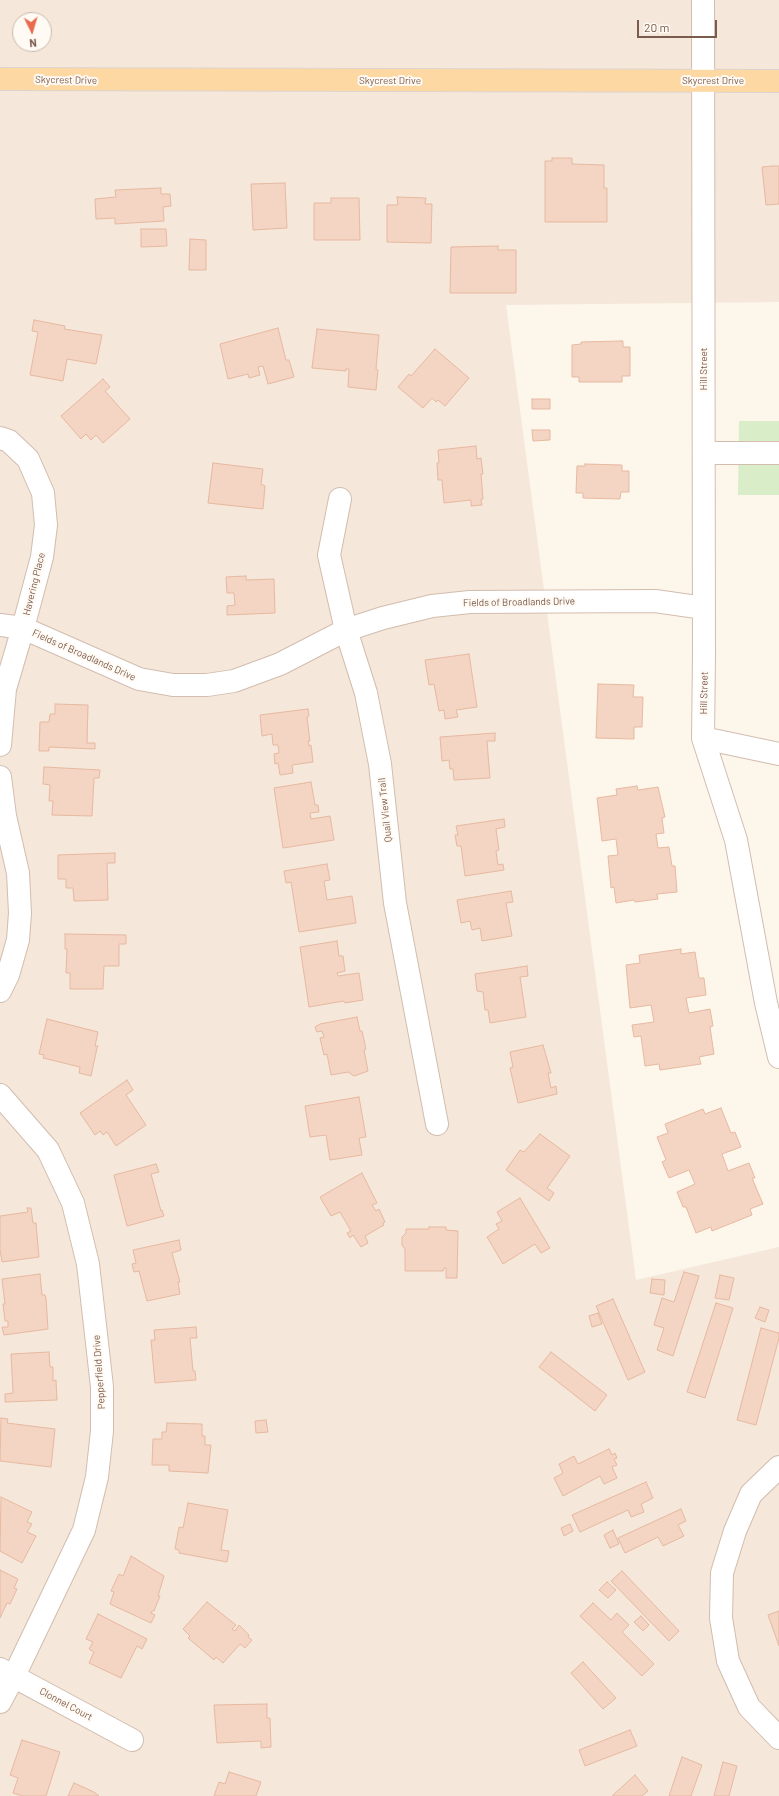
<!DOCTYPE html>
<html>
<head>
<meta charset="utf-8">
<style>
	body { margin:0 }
	#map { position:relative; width:779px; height:1796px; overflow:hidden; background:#fdf6eb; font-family:Barlow,sans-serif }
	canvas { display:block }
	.north { position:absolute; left:12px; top:12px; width:40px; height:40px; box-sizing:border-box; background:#fffaf3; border:1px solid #cabab0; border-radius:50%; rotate:175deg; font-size:11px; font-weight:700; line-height:16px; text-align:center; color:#7b5b4c }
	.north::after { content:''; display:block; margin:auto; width:14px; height:18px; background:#ea6a4e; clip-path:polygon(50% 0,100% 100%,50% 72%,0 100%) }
	.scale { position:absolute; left:637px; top:20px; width:80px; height:18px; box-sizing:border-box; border:2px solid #7b5b4c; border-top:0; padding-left:5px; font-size:12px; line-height:14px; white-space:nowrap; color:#7b5b4c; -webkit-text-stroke:3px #fffaf3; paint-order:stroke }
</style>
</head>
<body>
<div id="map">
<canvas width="779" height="1796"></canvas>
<div class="north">N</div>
<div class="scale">20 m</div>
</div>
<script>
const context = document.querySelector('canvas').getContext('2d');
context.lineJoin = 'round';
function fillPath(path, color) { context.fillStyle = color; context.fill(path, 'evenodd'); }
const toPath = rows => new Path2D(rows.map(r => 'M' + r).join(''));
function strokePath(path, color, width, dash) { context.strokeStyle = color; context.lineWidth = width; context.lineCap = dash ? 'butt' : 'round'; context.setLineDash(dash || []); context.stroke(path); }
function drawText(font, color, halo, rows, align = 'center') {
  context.font = font + ' Barlow,sans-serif'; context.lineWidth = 4; context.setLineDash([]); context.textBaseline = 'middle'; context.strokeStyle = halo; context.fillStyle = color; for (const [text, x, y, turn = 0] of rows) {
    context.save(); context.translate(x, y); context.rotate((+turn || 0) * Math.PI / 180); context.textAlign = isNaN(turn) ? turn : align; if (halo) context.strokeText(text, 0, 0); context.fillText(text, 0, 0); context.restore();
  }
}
fillPath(toPath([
	[0,0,779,0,779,302,506,305,636,1280,779,1247,779,1796,0,1796],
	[20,20,44,20,44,44,20,44]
]), '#f5e7d9');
fillPath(toPath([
	[739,421,779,421,779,495,738,495]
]), '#d8edc8');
const building = toPath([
	[552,158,572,158,572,164,604,165,604,188,607,188,607,222,545,222,545,161,552,161,552,158],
	[773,166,779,166,779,204,766,205,762,167,773,166],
	[285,183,287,228,253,230,251,184,285,183],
	[161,188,161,194,170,194,171,206,163,207,164,221,115,224,115,218,96,219,95,199,116,197,115,190,161,188],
	[397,197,426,198,425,204,432,204,431,243,387,242,387,205,398,205,397,197],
	[331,198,359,198,360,240,314,240,314,203,331,203,331,198],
	[141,229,166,229,167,246,141,247,141,229],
	[190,239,206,240,206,270,189,270,190,239],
	[498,246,498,250,516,250,516,293,450,293,451,247,498,246],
	[34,320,65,326,64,329,102,335,96,364,67,359,63,381,30,375,38,332,32,331,34,320],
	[278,328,286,360,289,360,294,377,268,384,263,366,258,367,260,375,249,378,248,374,228,379,220,344,278,328],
	[317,329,379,335,376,369,378,370,376,390,348,387,349,369,346,369,346,371,312,368,317,329],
	[621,341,623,341,623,347,630,347,630,376,622,376,622,382,579,382,579,377,572,377,572,345,581,344,581,342,621,341],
	[435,349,469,378,445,406,438,400,436,402,432,398,423,408,398,387,409,374,411,376,435,349],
	[103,379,110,387,105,391,130,419,103,443,96,435,91,440,86,434,81,439,61,416,103,379],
	[532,399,550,399,550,409,532,409,532,399],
	[532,430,550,430,550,440,533,441,532,430],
	[476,446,477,459,481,458,483,474,481,474,483,499,481,499,482,505,471,506,471,500,444,503,442,480,438,480,437,463,439,463,438,450,476,446],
	[213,463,263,469,261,484,265,486,263,509,208,503,213,463],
	[585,464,622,465,622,471,629,471,629,492,621,492,620,499,583,498,583,493,576,493,577,466,585,466,585,464],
	[246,576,246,580,274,579,275,613,227,615,227,606,235,605,234,593,227,593,226,577,246,576],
	[469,654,477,707,456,710,458,717,445,719,444,710,439,711,434,684,429,685,425,660,469,654],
	[598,684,634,685,633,697,643,697,642,727,634,727,634,739,596,738,598,684],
	[55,704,88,705,87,743,95,743,95,749,49,747,49,751,39,751,40,722,49,722,50,714,55,714,55,704],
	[308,709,309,716,307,717,310,741,308,741,309,746,311,745,313,762,292,765,293,773,280,775,278,763,275,764,274,754,279,753,278,745,273,745,272,734,262,736,260,715,308,709],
	[495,733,495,741,487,741,490,778,454,780,453,769,450,769,449,760,442,761,440,737,495,733],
	[44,767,100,770,99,778,94,778,92,816,52,815,53,801,49,801,50,785,43,784,44,767],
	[311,782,315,805,318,805,319,812,310,813,311,819,330,816,334,840,283,848,274,788,311,782],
	[637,786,638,790,658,787,665,817,662,818,664,833,656,834,658,848,669,847,672,866,675,866,677,892,657,894,658,899,635,902,634,900,616,903,614,887,611,888,608,856,618,855,616,839,602,841,597,798,617,795,616,789,637,786],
	[504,819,505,827,496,829,499,850,496,851,498,865,503,864,504,870,465,876,461,846,457,846,455,835,458,835,456,826,504,819],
	[115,853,115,863,107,863,108,900,74,901,73,888,66,888,66,879,58,879,58,855,115,853],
	[327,864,330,880,324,881,327,900,352,896,356,923,299,932,291,882,286,883,284,871,327,864],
	[511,891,513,902,506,903,512,936,482,941,480,928,472,930,470,921,461,923,457,900,511,891],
	[65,934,126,935,126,944,119,944,119,966,104,966,103,989,70,989,70,973,66,973,67,949,65,949,65,934],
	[337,941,339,956,343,956,345,971,337,973,338,976,359,973,363,1000,345,1003,344,1001,309,1007,300,947,337,941],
	[681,949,681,954,695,952,699,978,704,978,706,995,686,998,689,1013,710,1009,713,1026,710,1027,714,1054,699,1057,701,1064,660,1070,659,1064,645,1066,641,1036,634,1037,632,1025,654,1022,651,1005,630,1008,626,965,640,963,639,955,681,949],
	[527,966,528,976,520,977,526,1017,490,1023,488,1010,485,1010,483,992,477,991,475,974,527,966],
	[357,1017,360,1031,362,1031,366,1049,364,1050,368,1071,354,1076,348,1072,331,1075,327,1054,324,1055,320,1038,324,1037,322,1031,317,1032,315,1027,320,1024,357,1017],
	[47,1019,98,1032,95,1046,98,1046,97,1048,91,1076,79,1073,80,1067,43,1058,44,1055,39,1054,47,1019],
	[543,1045,551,1073,548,1073,551,1088,556,1086,557,1094,518,1103,510,1068,513,1067,510,1052,543,1045],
	[127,1080,133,1090,126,1095,146,1125,116,1146,107,1132,103,1135,100,1131,95,1135,80,1113,127,1080],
	[359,1097,366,1137,359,1138,362,1155,330,1160,326,1135,310,1137,305,1106,359,1097],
	[721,1108,731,1133,735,1132,741,1147,722,1154,728,1171,749,1163,755,1178,752,1178,763,1204,750,1209,752,1215,712,1231,711,1227,696,1233,686,1207,683,1207,677,1192,695,1184,689,1170,669,1178,662,1162,666,1160,657,1137,668,1133,665,1124,703,1109,705,1114,721,1108],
	[540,1134,570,1156,547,1188,554,1193,549,1201,506,1170,520,1150,524,1152,540,1134],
	[156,1164,159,1172,151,1174,161,1211,162,1210,164,1216,127,1226,114,1175,156,1164],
	[362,1173,377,1203,372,1205,376,1211,379,1209,385,1222,383,1223,384,1225,365,1236,368,1243,361,1247,353,1235,350,1238,347,1233,351,1231,340,1212,331,1216,320,1197,362,1173],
	[520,1198,550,1248,541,1253,535,1244,503,1264,487,1237,499,1229,496,1224,502,1221,497,1212,520,1198],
	[27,1208,31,1208,33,1223,36,1223,39,1257,2,1262,0,1250,0,1216,28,1212,27,1208],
	[429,1227,446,1227,446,1230,458,1231,457,1278,446,1278,446,1268,444,1268,443,1271,405,1271,405,1249,402,1245,402,1237,406,1233,406,1229,429,1229,429,1227],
	[179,1240,181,1250,172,1253,180,1282,178,1282,180,1294,147,1301,139,1271,134,1272,132,1264,136,1263,133,1250,179,1240],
	[684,1272,699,1276,673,1356,657,1350,664,1328,654,1325,662,1298,674,1302,684,1272],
	[40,1274,42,1295,45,1295,46,1298,48,1329,4,1335,2,1327,8,1327,8,1321,5,1321,3,1304,5,1304,2,1279,40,1274],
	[720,1275,734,1278,729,1300,715,1298,720,1275],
	[652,1279,665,1280,664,1295,650,1293,652,1279],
	[613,1299,645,1372,628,1380,596,1306,613,1299],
	[716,1303,733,1308,705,1398,687,1392,716,1303],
	[760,1307,769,1310,765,1322,755,1318,760,1307],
	[598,1313,602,1324,592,1327,589,1316,598,1313],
	[196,1327,197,1338,190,1338,193,1371,195,1371,196,1380,155,1383,151,1340,155,1340,154,1330,196,1327],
	[761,1328,779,1333,779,1338,756,1425,737,1420,761,1328],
	[49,1352,50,1367,53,1367,53,1381,56,1380,57,1400,5,1402,5,1394,13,1393,11,1354,49,1352],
	[551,1352,607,1395,595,1411,539,1367,551,1352],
	[1,1418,8,1419,7,1423,55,1429,51,1467,0,1461,1,1418],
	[266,1420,268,1432,256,1433,255,1421,266,1420],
	[167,1423,202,1424,202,1436,205,1436,205,1445,211,1445,208,1473,169,1471,169,1465,152,1465,153,1439,162,1439,162,1432,166,1432,167,1423],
	[609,1449,612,1455,615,1453,617,1458,614,1459,617,1465,612,1467,617,1478,604,1484,600,1476,563,1496,554,1478,563,1473,559,1464,574,1456,578,1464,609,1449],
	[646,1482,653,1498,641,1504,644,1512,631,1517,628,1510,580,1532,572,1515,646,1482],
	[1,1497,32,1512,27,1522,32,1524,27,1532,36,1536,22,1563,0,1551,1,1497],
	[188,1503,228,1510,221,1550,229,1551,227,1562,179,1553,179,1550,175,1549,179,1527,183,1528,188,1503],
	[681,1509,686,1521,678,1525,684,1536,663,1546,658,1537,625,1553,618,1538,681,1509],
	[570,1524,573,1531,564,1536,561,1528,570,1524],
	[613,1530,619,1544,610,1548,604,1535,613,1530],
	[131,1556,164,1576,158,1596,160,1596,154,1611,152,1611,151,1613,155,1615,151,1623,110,1604,114,1592,111,1591,119,1574,123,1576,131,1556],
	[0,1570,18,1579,14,1588,17,1589,10,1604,7,1603,0,1618,0,1570],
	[622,1571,679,1631,669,1641,611,1581,622,1571],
	[607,1582,616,1590,608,1598,599,1590,607,1582],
	[207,1602,236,1625,232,1629,235,1631,239,1625,249,1635,248,1637,252,1640,245,1648,240,1644,223,1663,216,1657,214,1660,188,1638,190,1636,183,1629,207,1602],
	[593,1603,611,1620,617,1613,629,1625,622,1632,654,1664,642,1676,580,1616,593,1603],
	[779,1611,779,1646,768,1615,779,1611],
	[98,1614,147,1639,142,1649,137,1646,121,1678,89,1663,94,1652,89,1649,93,1642,86,1639,98,1614],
	[641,1616,649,1625,643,1631,634,1622,641,1616],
	[583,1662,616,1698,603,1709,571,1673,583,1662],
	[267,1704,267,1718,270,1718,271,1747,261,1748,261,1741,217,1743,214,1705,267,1704],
	[630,1730,637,1746,585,1766,579,1750,630,1730],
	[22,1740,60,1752,46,1796,23,1796,13,1793,18,1778,10,1775,22,1740],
	[682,1757,702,1765,691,1796,669,1796,682,1757],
	[723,1762,737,1766,729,1796,714,1796,723,1762],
	[229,1772,261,1782,256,1796,214,1796,219,1782,225,1784,229,1772],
	[635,1775,648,1791,642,1796,612,1796,635,1775],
	[74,1783,94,1792,99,1796,68,1796,74,1783]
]);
fillPath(building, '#f4d4c2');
strokePath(building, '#e7b9a1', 1);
const minor = toPath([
	[0,438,9,441,28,459,43,493,46,525,42,557,23,628,5,689,0,745],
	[704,453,779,453],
	[340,499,329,555,346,630,366,693,380,764,395,903,437,1124],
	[0,625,23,628,139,679,173,685,207,685,234,681,280,664,346,630,383,618,432,606,470,602,655,601,704,608],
	[703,738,704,655,703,0],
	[779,754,703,738,736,840,766,1003,779,1057],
	[0,777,5,816,18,873,20,913,18,940,8,975,0,991],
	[0,1095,48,1150,73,1203,88,1264,102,1387,102,1431,97,1477,84,1530,14,1676,0,1702],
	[779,1467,751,1494,735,1531,722,1573,721,1618,728,1661,749,1707,779,1738],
	[0,1669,132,1740]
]);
const major = toPath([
	[0,79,779,81]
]);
strokePath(minor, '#d2bdaf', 24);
strokePath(major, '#ddd4d0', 24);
strokePath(minor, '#fff', 22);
strokePath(major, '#fdd8a3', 22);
drawText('10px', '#7b5b4c', '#fffaf3', [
	["Skycrest Drive",66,80,1],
	["Skycrest Drive",390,81],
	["Skycrest Drive",713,81],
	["Hill Street",704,369,-90],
	["Havering Place",34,584,-76],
	["Fields of Broadlands Drive",519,602,-1],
	["Fields of Broadlands Drive",84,655,24],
	["Hill Street",704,693,-89],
	["Quail View Trail",385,810,-96],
	["Pepperfield Drive",99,1372,-94],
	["Clonnel Court",66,1704,28]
]);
</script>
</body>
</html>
